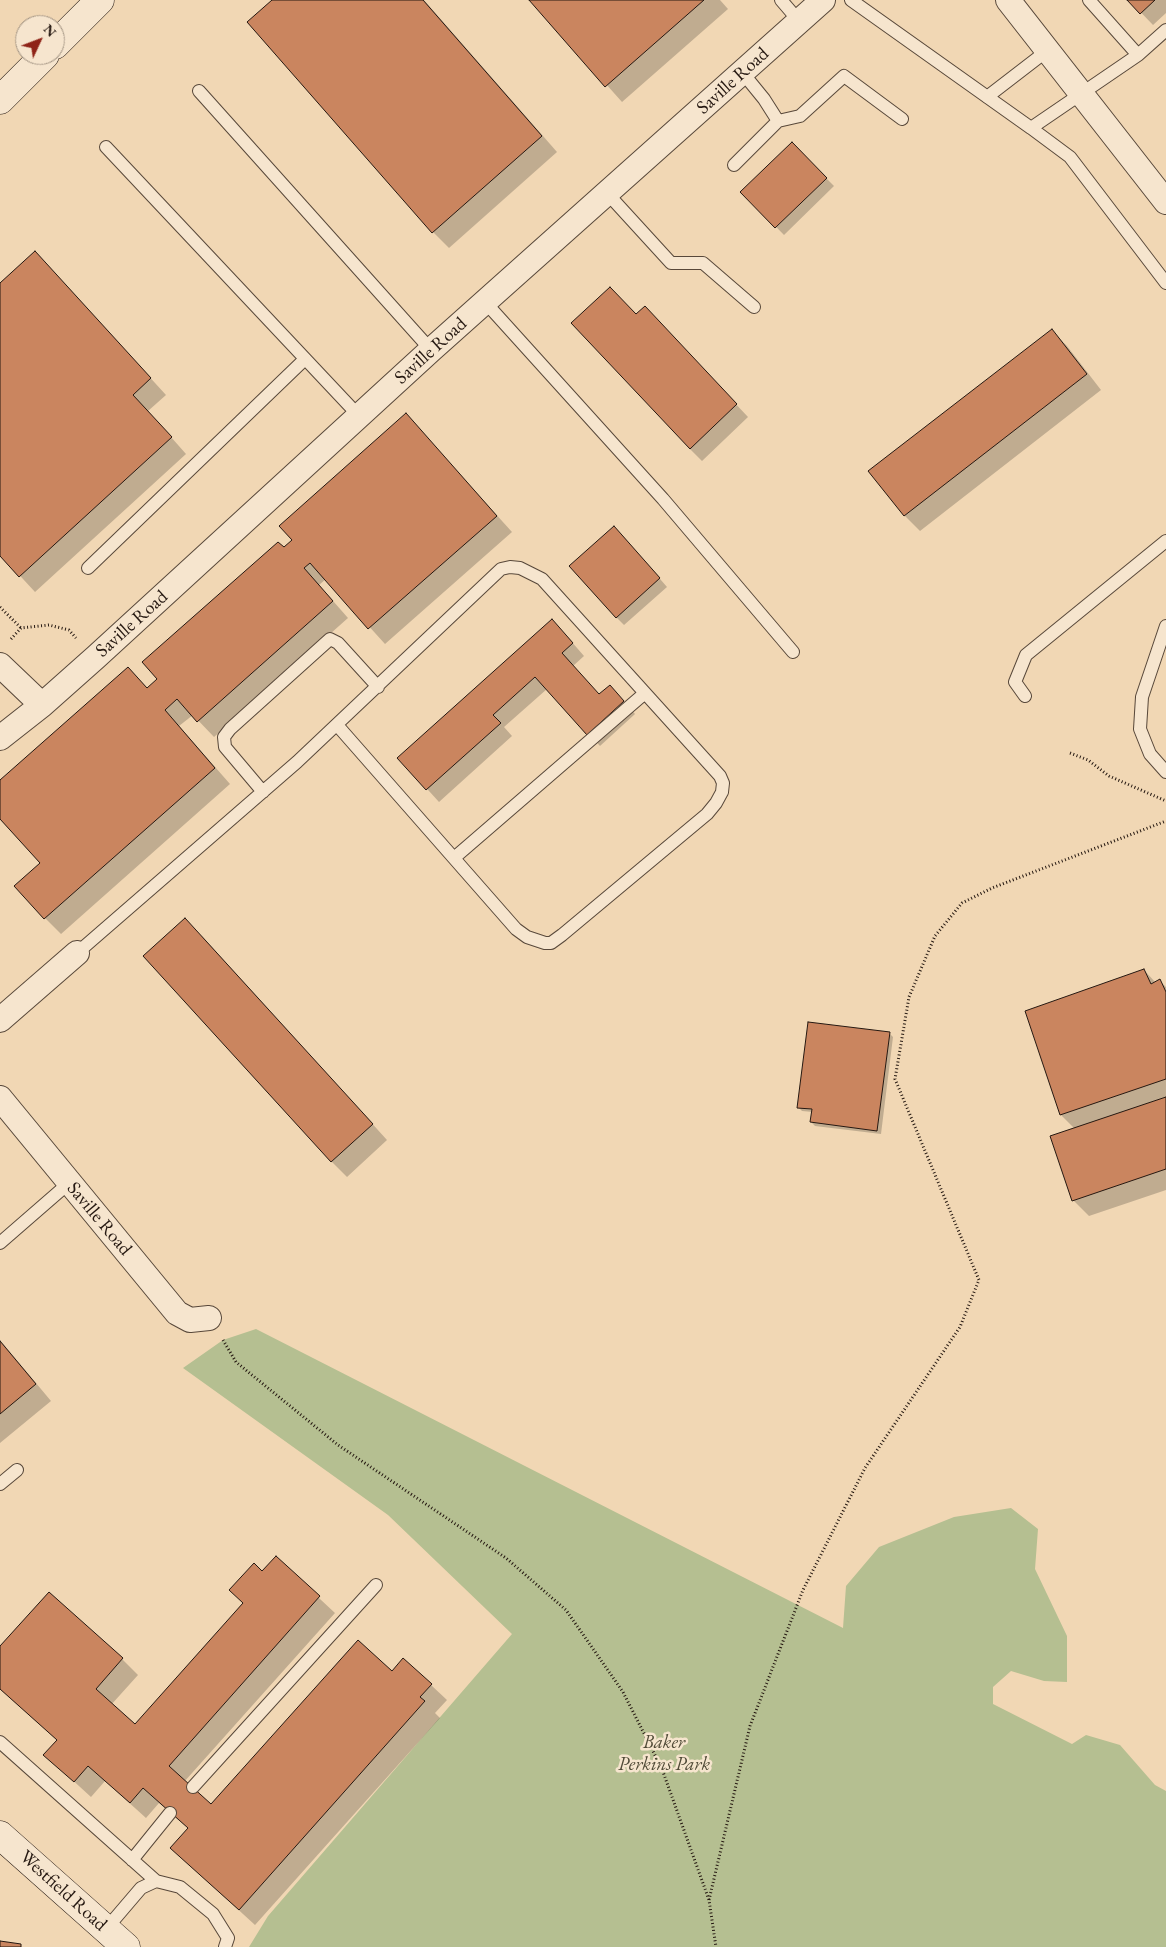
<!DOCTYPE html>
<html>
<head>
<meta charset="utf-8">
<style>
	body { margin:0 }
	#map { position:relative; width:1166px; height:1947px; overflow:hidden; background:#f1d7b4; font-family:"EB Garamond",serif }
	canvas { display:block }
	.north { position:absolute; left:15px; top:15px; width:50px; height:50px; box-sizing:border-box; background:#f6e5ce; border:1px solid #a29382; border-radius:50%; rotate:47deg; font-size:14px; font-weight:700; line-height:20px; text-align:center; color:#251811 }
	.north::after { content:''; display:block; margin:auto; width:18px; height:22px; background:#8f2418; clip-path:polygon(50% 0,100% 100%,50% 72%,0 100%) }
</style>
</head>
<body>
<div id="map">
<canvas width="1166" height="1947"></canvas>
<div class="north">N</div>
</div>
<script>
const context = document.querySelector('canvas').getContext('2d');
context.lineJoin = 'round';
function fillPath(path, color) { context.fillStyle = color; context.fill(path, 'evenodd'); }
const toPath = rows => new Path2D(rows.map(r => 'M' + r).join(''));
function strokePath(path, color, width, dash) { context.strokeStyle = color; context.lineWidth = width; context.lineCap = dash ? 'butt' : 'round'; context.setLineDash(dash || []); context.stroke(path); }
function drawText(font, color, halo, rows, align = 'center') {
  context.font = font + ' "EB Garamond",serif'; context.lineWidth = 5; context.setLineDash([]); context.textBaseline = 'middle'; context.strokeStyle = halo; context.fillStyle = color; for (const [text, x, y, turn = 0] of rows) {
    context.save(); context.translate(x, y); context.rotate((+turn || 0) * Math.PI / 180); context.textAlign = isNaN(turn) ? turn : align; if (halo) context.strokeText(text, 0, 0); context.fillText(text, 0, 0); context.restore();
  }
}
fillPath(toPath([
	[256,1329,843,1628,846,1586,879,1547,954,1517,1011,1508,1038,1529,1035,1569,1067,1636,1067,1682,1044,1681,1011,1671,993,1687,993,1704,1072,1744,1086,1735,1120,1745,1155,1785,1166,1791,1166,1947,249,1947,268,1916,512,1634,388,1515,183,1368,223,1340]
]), '#b5bf91');
fillPath(toPath([
	[274,0,424,0,557,152,449,248,433,232],
	[531,0,720,0,728,9,622,102],
	[1129,0,1166,0,1166,13,1153,25],
	[792,144,834,186,784,235,742,192],
	[50,268,166,395,148,411,186,454,35,592,0,554,0,284],
	[636,315,657,320,748,417,702,461,690,449],
	[1052,331,1067,346,1101,390,920,531,904,515],
	[406,415,512,532,385,644,326,579,319,585,348,618,214,737,193,715,179,726,230,784,61,934,45,918,41,863,0,817,0,781,128,668,148,689,284,549],
	[622,535,667,587,624,625,616,617],
	[564,633,584,656,573,666,599,696,622,699,635,714,600,746,547,689,504,727,512,736,439,802,399,758],
	[201,935,387,1140,347,1177,331,1161],
	[1144,970,1156,983,1160,981,1166,987,1166,1190,1089,1216,1073,1200,1075,1129,1061,1115],
	[889,1033,893,1037,881,1134,815,1126,811,1122,813,1112,802,1111,798,1107],
	[0,1340,51,1401,0,1443],
	[276,1558,335,1613,184,1782,212,1806,392,1673,431,1685,447,1700,435,1713,440,1718,255,1925,171,1848,189,1829,159,1803,146,1818,105,1781,91,1797,45,1755,58,1741,0,1689,0,1648,122,1659,138,1675,111,1705,135,1726,244,1603,263,1573]
]), '#0003');
const building = toPath([
	[272,0,423,0,542,136,432,233,247,22,272,0],
	[529,0,704,0,605,87,529,0],
	[1127,0,1155,0,1140,14,1127,0],
	[792,142,827,178,775,228,740,192,792,142],
	[35,251,151,378,133,395,172,437,19,577,0,556,0,283,35,251],
	[610,287,636,314,645,306,737,404,690,449,571,323,610,287],
	[1052,329,1087,374,904,516,868,471,1052,329],
	[406,413,497,516,368,629,310,563,304,568,333,601,197,722,177,699,165,710,215,768,44,919,14,886,40,863,0,819,0,780,128,667,147,688,157,679,142,662,278,542,284,547,292,540,279,526,406,413],
	[614,526,660,578,616,618,569,566,614,526],
	[552,619,573,643,562,653,599,694,610,685,624,701,587,735,535,677,493,715,501,723,426,790,397,758,552,619],
	[185,918,373,1124,331,1162,143,956,185,918],
	[1144,969,1151,984,1160,979,1166,992,1166,1079,1060,1115,1025,1011,1144,969],
	[808,1022,890,1032,877,1131,810,1122,812,1109,797,1108,808,1022],
	[1166,1097,1166,1169,1072,1201,1050,1136,1166,1097],
	[0,1341,36,1384,0,1414,0,1341],
	[276,1556,320,1596,169,1766,211,1804,358,1640,392,1671,403,1658,432,1684,420,1697,425,1701,239,1910,170,1848,188,1828,143,1788,130,1803,88,1766,74,1782,43,1755,57,1740,0,1689,0,1646,49,1592,123,1658,96,1689,135,1724,243,1603,229,1590,254,1563,262,1571,276,1556],
	[0,1941,21,1944,21,1947,0,1947,0,1941]
]);
fillPath(building, '#ca855f');
strokePath(building, '#251811', 1);
const lane = toPath([
	[781,0,799,21],
	[851,0,1031,128,1138,55,1166,30],
	[1089,0,1138,55],
	[199,91,431,350],
	[987,97,1048,50],
	[778,121,800,116,844,76,902,119],
	[1031,128,1070,157,1166,283],
	[106,147,359,416],
	[734,165,778,121,764,99,742,72],
	[607,193,671,263,703,263,754,307],
	[485,302,663,499,793,652],
	[88,568,305,359],
	[1166,626,1142,697,1140,729,1150,754,1166,772],
	[1025,696,1015,682,1026,655,1166,541],
	[263,792,225,747,224,737,230,729,330,639,338,643,378,687],
	[454,858,645,693],
	[77,953,297,762,501,569,510,567,520,568,542,579,720,776,723,783,722,792,716,803,707,814,562,935,551,943,545,943,527,937,516,929,337,725],
	[0,1243,69,1183],
	[0,1484,17,1470],
	[0,1742,156,1881],
	[193,1787,376,1585],
	[132,1860,170,1813],
	[106,1929,141,1888,156,1881,180,1887,213,1914,228,1938,225,1947]
]);
const street = toPath([
	[1008,0,1166,202],
	[0,665,42,705],
	[0,738,42,705,96,657,431,350,823,0],
	[0,1020,77,953],
	[0,1098,177,1313,190,1320,209,1318]
]);
const secondary = toPath([
	[55,45,100,0],
	[0,100,45,55],
	[0,1835,126,1947]
]);
strokePath(lane, '#58483a', 14);
strokePath(street, '#58483a', 26);
strokePath(secondary, '#251811', 29);
strokePath(toPath([
	[0,607,21,628],
	[11,639,21,628,49,625,69,630,76,638],
	[1070,753,1088,760,1109,776,1166,801],
	[223,1340,236,1362,338,1445,506,1558,566,1610,623,1692,662,1769,709,1900,716,1947],
	[709,1900,750,1726,803,1590,865,1468,960,1327,979,1280,895,1079,909,997,935,936,962,903,992,888,1166,821]
]), '#251811', 3, [1, 2.5]);
strokePath(lane, '#f6e5ce', 12);
strokePath(street, '#f6e5ce', 24);
strokePath(secondary, '#f6e5ce', 28);
drawText('19px', '#251811', '#f6e5ce', [
	["Saville Road",733,81,-42],
	["Saville Road",431,351,-42],
	["Saville Road",132,624,-42],
	["Saville Road",99,1219,50],
	["Westfield Road",63,1891,42]
]);
drawText('italic 19px', '#504a37', '#f6e5ce', [
	["Baker",664,1743],
	["Perkins Park",664,1765]
]);
</script>
</body>
</html>
